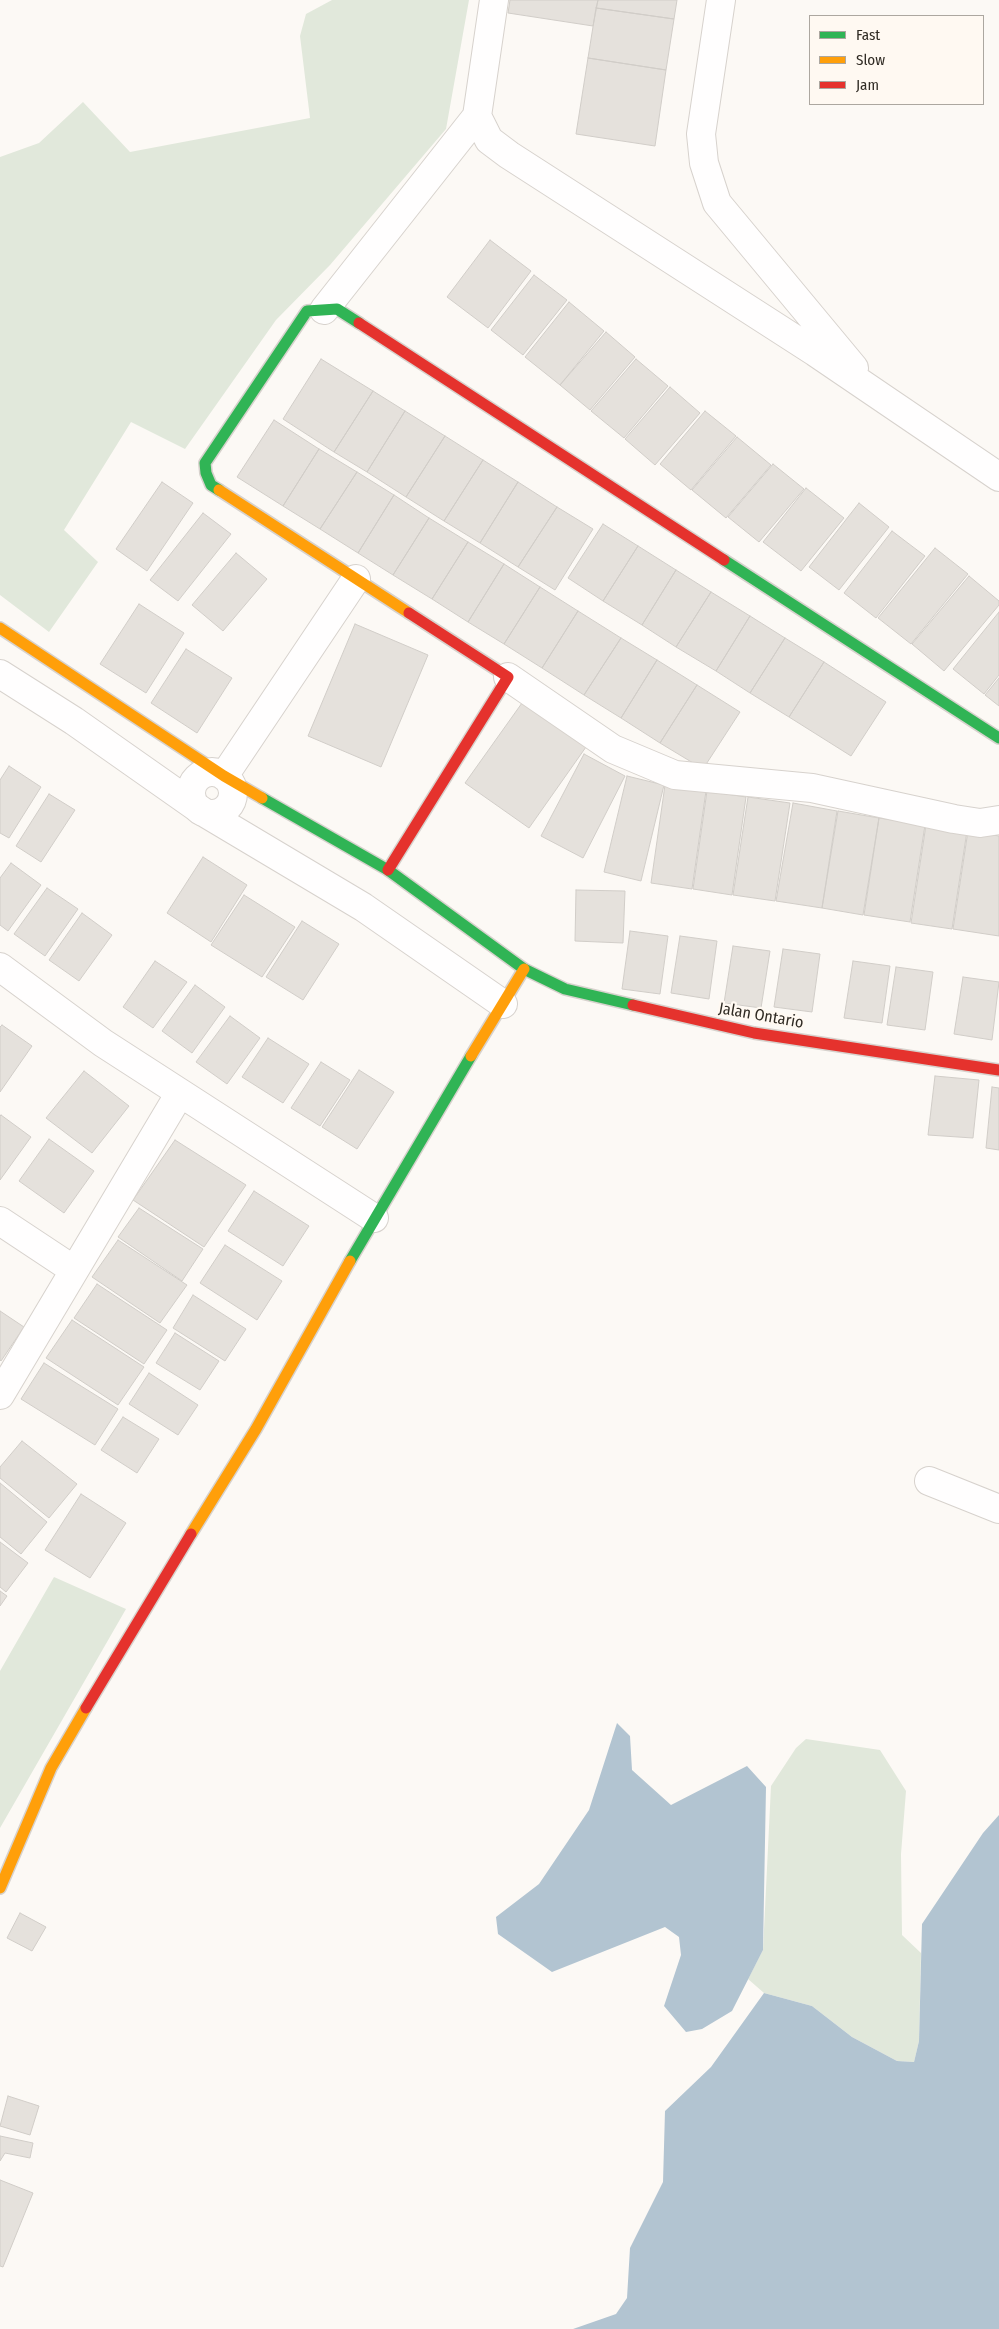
<!DOCTYPE html>
<html>
<head>
<meta charset="utf-8">
<style>
	body { margin:0 }
	#map { position:relative; width:999px; height:2329px; overflow:hidden; background:#fcf9f5; font-family:"Fira Sans Condensed",sans-serif }
	canvas { display:block }
	.legend { position:absolute; left:809px; top:15px; width:175px; height:90px; box-sizing:border-box; background:#fff9f2; border:1px solid #aca7a0; margin:0; padding:6px 9px; list-style:none; font-size:15px; color:#302b24 }
	.legend li { display:flex; align-items:center; gap:10px; height:25px }
	.legend b { width:25px; border:1px solid #aca7a0 }
</style>
</head>
<body>
<div id="map">
<canvas width="999" height="2329"></canvas>
<ul class="legend">
<li><b style="height:6px;background:#30b455"></b>Fast</li>
<li><b style="height:6px;background:#ff9f0a"></b>Slow</li>
<li><b style="height:6px;background:#e5322d"></b>Jam</li>
</ul>
</div>
<script>
const context = document.querySelector('canvas').getContext('2d');
context.lineJoin = 'round';
function fillPath(path, color) { context.fillStyle = color; context.fill(path, 'evenodd'); }
const toPath = rows => new Path2D(rows.map(r => 'M' + r).join(''));
function strokePath(path, color, width, dash) { context.strokeStyle = color; context.lineWidth = width; context.lineCap = dash ? 'butt' : 'round'; context.setLineDash(dash || []); context.stroke(path); }
function drawText(font, color, halo, rows, align = 'center') {
  context.font = font + ' "Fira Sans Condensed",sans-serif'; context.lineWidth = 4.5; context.setLineDash([]); context.textBaseline = 'middle'; context.strokeStyle = halo; context.fillStyle = color; for (const [text, x, y, turn = 0] of rows) {
    context.save(); context.translate(x, y); context.rotate((+turn || 0) * Math.PI / 180); context.textAlign = isNaN(turn) ? turn : align; if (halo) context.strokeText(text, 0, 0); context.fillText(text, 0, 0); context.restore();
  }
}
fillPath(toPath([
	[332,0,469,0,446,129,330,265,276,320,185,449,131,422,64,530,98,562,49,632,0,595,0,157,39,143,83,102,130,152,310,118,300,36,306,14],
	[54,1577,126,1609,0,1828,0,1671],
	[806,1739,880,1750,906,1791,901,1854,902,1935,921,1953,919,2041,914,2062,897,2061,852,2037,812,2006,764,1993,748,1979,763,1950,771,1786,796,1748]
]), '#e1e8db');
fillPath(toPath([
	[617,1723,630,1736,632,1770,671,1805,747,1766,766,1787,763,1950,732,2011,702,2029,686,2032,664,2006,681,1955,679,1937,665,1927,552,1972,498,1934,496,1917,539,1884,589,1810],
	[999,1815,999,2329,573,2329,616,2314,627,2298,630,2248,663,2182,665,2111,711,2067,764,1993,812,2006,852,2037,897,2061,914,2062,919,2041,922,1924,983,1833]
]), '#b2c4d1');
const building = toPath([
	[510,0,598,0,593,26,508,13,510,0],
	[598,0,677,0,674,19,596,8,598,0],
	[596,8,674,19,666,70,588,58,596,8],
	[588,58,666,70,655,146,576,134,588,58],
	[490,240,531,271,488,328,447,297,490,240],
	[534,275,567,300,523,355,491,330,534,275],
	[569,302,604,331,560,385,525,357,569,302],
	[606,332,635,357,590,410,560,385,606,332],
	[321,359,373,391,334,452,283,419,321,359],
	[636,359,668,386,624,438,591,411,636,359],
	[670,387,700,413,655,465,625,439,670,387],
	[373,391,405,411,367,472,334,452,373,391],
	[405,411,445,436,406,497,367,472,405,411],
	[705,411,736,436,691,490,660,464,705,411],
	[274,420,319,449,283,506,237,477,274,420],
	[445,436,483,460,444,521,406,497,445,436],
	[737,437,771,465,726,518,692,490,737,437],
	[319,449,357,472,320,529,283,506,319,449],
	[483,460,518,482,480,543,444,521,483,460],
	[773,464,804,489,759,542,728,517,773,464],
	[357,472,394,495,358,553,320,529,357,472],
	[162,482,193,503,147,571,116,549,162,482],
	[518,482,557,507,518,567,480,543,518,482],
	[806,488,844,518,801,571,763,542,806,488],
	[394,495,429,518,393,575,358,553,394,495],
	[859,503,889,527,839,590,809,567,859,503],
	[557,507,593,529,555,590,518,567,557,507],
	[203,513,231,534,178,601,150,580,203,513],
	[429,518,468,542,432,599,393,575,429,518],
	[603,524,638,546,603,601,568,578,603,524],
	[892,531,925,556,876,618,844,593,892,531],
	[468,542,504,564,468,622,432,599,468,542],
	[638,546,676,570,642,625,603,601,638,546],
	[935,548,968,574,911,644,878,618,935,548],
	[236,553,267,579,223,631,192,605,236,553],
	[504,564,540,587,504,644,468,622,504,564],
	[676,570,711,592,676,647,642,625,676,570],
	[969,576,999,601,999,605,944,671,912,644,969,576],
	[540,587,578,611,542,668,504,644,540,587],
	[711,592,750,616,716,671,676,647,711,592],
	[139,604,184,633,146,693,100,664,139,604],
	[578,611,621,638,584,695,542,668,578,611],
	[999,612,999,675,984,694,953,669,999,612],
	[750,616,785,638,750,693,716,671,750,616],
	[355,624,428,655,381,767,308,736,355,624],
	[621,638,657,660,621,718,584,695,621,638],
	[785,638,824,662,789,717,750,693,785,638],
	[186,649,232,678,197,733,151,703,186,649],
	[657,660,697,685,660,743,621,718,657,660],
	[824,662,886,702,851,756,789,717,824,662],
	[999,678,999,706,985,695,999,678],
	[697,685,740,712,703,769,660,743,697,685],
	[522,703,586,747,529,828,465,783,522,703],
	[584,754,625,776,583,858,541,836,584,754],
	[9,766,41,787,9,838,0,833,0,780,9,766],
	[627,776,664,785,641,881,604,872,627,776],
	[665,785,706,791,692,889,651,883,665,785],
	[707,791,746,797,732,895,693,889,707,791],
	[49,794,75,810,41,862,16,846,49,794],
	[748,797,790,803,775,901,733,895,748,797],
	[793,803,837,811,822,908,776,901,793,803],
	[838,811,879,818,863,915,822,908,838,811],
	[879,818,925,825,910,922,864,915,879,818],
	[926,825,967,831,952,929,911,923,926,825],
	[968,831,999,836,999,936,953,929,968,831],
	[203,857,247,885,211,942,167,913,203,857],
	[11,863,41,885,8,931,0,925,0,878,11,863],
	[47,888,78,909,45,956,14,934,47,888],
	[576,890,625,891,623,943,575,941,576,890],
	[244,895,295,927,262,977,211,945,244,895],
	[82,913,112,935,79,981,49,960,82,913],
	[302,921,339,944,303,1000,266,977,302,921],
	[630,931,668,936,660,994,622,989,630,931],
	[680,936,717,941,709,999,671,993,680,936],
	[733,946,770,951,761,1008,724,1003,733,946],
	[783,949,820,954,812,1012,774,1007,783,949],
	[155,961,187,982,153,1028,123,1007,155,961],
	[853,961,890,966,882,1023,844,1018,853,961],
	[896,967,933,972,925,1030,887,1025,896,967],
	[963,977,999,982,992,1040,954,1034,963,977],
	[195,985,225,1007,192,1053,162,1031,195,985],
	[230,1016,260,1038,227,1084,196,1062,230,1016],
	[2,1025,32,1046,0,1092,0,1027,2,1025],
	[268,1038,309,1064,283,1103,242,1077,268,1038],
	[321,1062,350,1080,320,1126,291,1108,321,1062],
	[359,1070,394,1092,357,1149,322,1127,359,1070],
	[84,1071,129,1106,92,1153,46,1118,84,1071],
	[935,1076,979,1080,973,1138,928,1135,935,1076],
	[992,1087,999,1088,999,1150,986,1148,992,1087],
	[1,1115,31,1137,0,1180,0,1116,1,1115],
	[49,1139,94,1171,64,1213,19,1181,49,1139],
	[175,1140,246,1185,204,1247,133,1200,175,1140],
	[254,1191,309,1226,283,1266,228,1231,254,1191],
	[139,1208,203,1249,182,1281,118,1237,139,1208],
	[118,1240,187,1285,160,1323,92,1277,118,1240],
	[225,1245,282,1281,257,1320,200,1283,225,1245],
	[97,1284,167,1330,144,1364,74,1318,97,1284],
	[193,1295,246,1329,225,1361,173,1328,193,1295],
	[0,1311,24,1327,1,1361,0,1360,0,1311],
	[72,1320,144,1367,118,1405,46,1358,72,1320],
	[175,1333,219,1361,200,1390,156,1363,175,1333],
	[44,1363,118,1409,95,1445,21,1399,44,1363],
	[149,1373,198,1405,178,1435,129,1404,149,1373],
	[123,1417,159,1439,137,1473,101,1450,123,1417],
	[22,1441,77,1484,49,1518,0,1478,0,1467,22,1441],
	[0,1483,47,1522,21,1554,0,1537,0,1483],
	[81,1494,126,1523,90,1578,45,1550,81,1494],
	[0,1542,28,1563,6,1592,0,1587,0,1542],
	[0,1591,7,1596,0,1606,0,1591],
	[20,1913,46,1927,32,1951,7,1938,20,1913],
	[8,2096,39,2106,30,2135,0,2126,8,2096],
	[0,2136,33,2143,30,2158,5,2153,0,2161,0,2136],
	[0,2180,33,2193,3,2267,0,2266,0,2180]
]);
fillPath(building, '#e5e1dc');
strokePath(building, '#d1cdc8', 1);
const street = toPath([
	[721,0,701,134,704,163,717,203,854,368],
	[477,116,489,140,509,155,815,352,999,477],
	[324,310,477,116,494,0],
	[0,674,74,721,202,811,363,907,503,1004],
	[508,677,613,749,675,775,812,788,954,819,980,823,999,820],
	'191 793a21 21 0 1 1 42 0a21 21 0 1 1-42 0Z',
	[224,776,356,579],
	[0,967,103,1043,374,1218],
	[0,1221,74,1270],
	[0,1395,180,1093],
	[929,1481,999,1509]
]);
const fast = toPath([
	[219,490,211,485,206,473,205,463,307,311,337,309,359,323],
	[724,560,999,738],
	[262,798,388,870,524,969,565,989,633,1005],
	[350,1261,471,1056]
]);
const slow = toPath([
	[219,490,409,613],
	[0,628,224,776,262,798],
	[471,1056,524,969],
	[191,1534,256,1429,350,1261],
	[0,1888,51,1768,86,1708]
]);
const jam = toPath([
	[359,323,724,560],
	[388,870,508,677,409,613],
	[633,1005,754,1033,999,1070],
	[86,1708,191,1534]
]);
strokePath(street, '#d7d2cd', 30);
strokePath(fast, '#d7d2cd', 14);
strokePath(slow, '#d7d2cd', 14);
strokePath(jam, '#d7d2cd', 14);
strokePath(street, '#fffefe', 28);
strokePath(fast, '#30b455', 11);
strokePath(slow, '#ff9f0a', 11);
strokePath(jam, '#e5322d', 11);
drawText('16px', '#302b24', '#fff9f2', [
	["Jalan Ontario",761,1016,10]
]);
</script>
</body>
</html>
